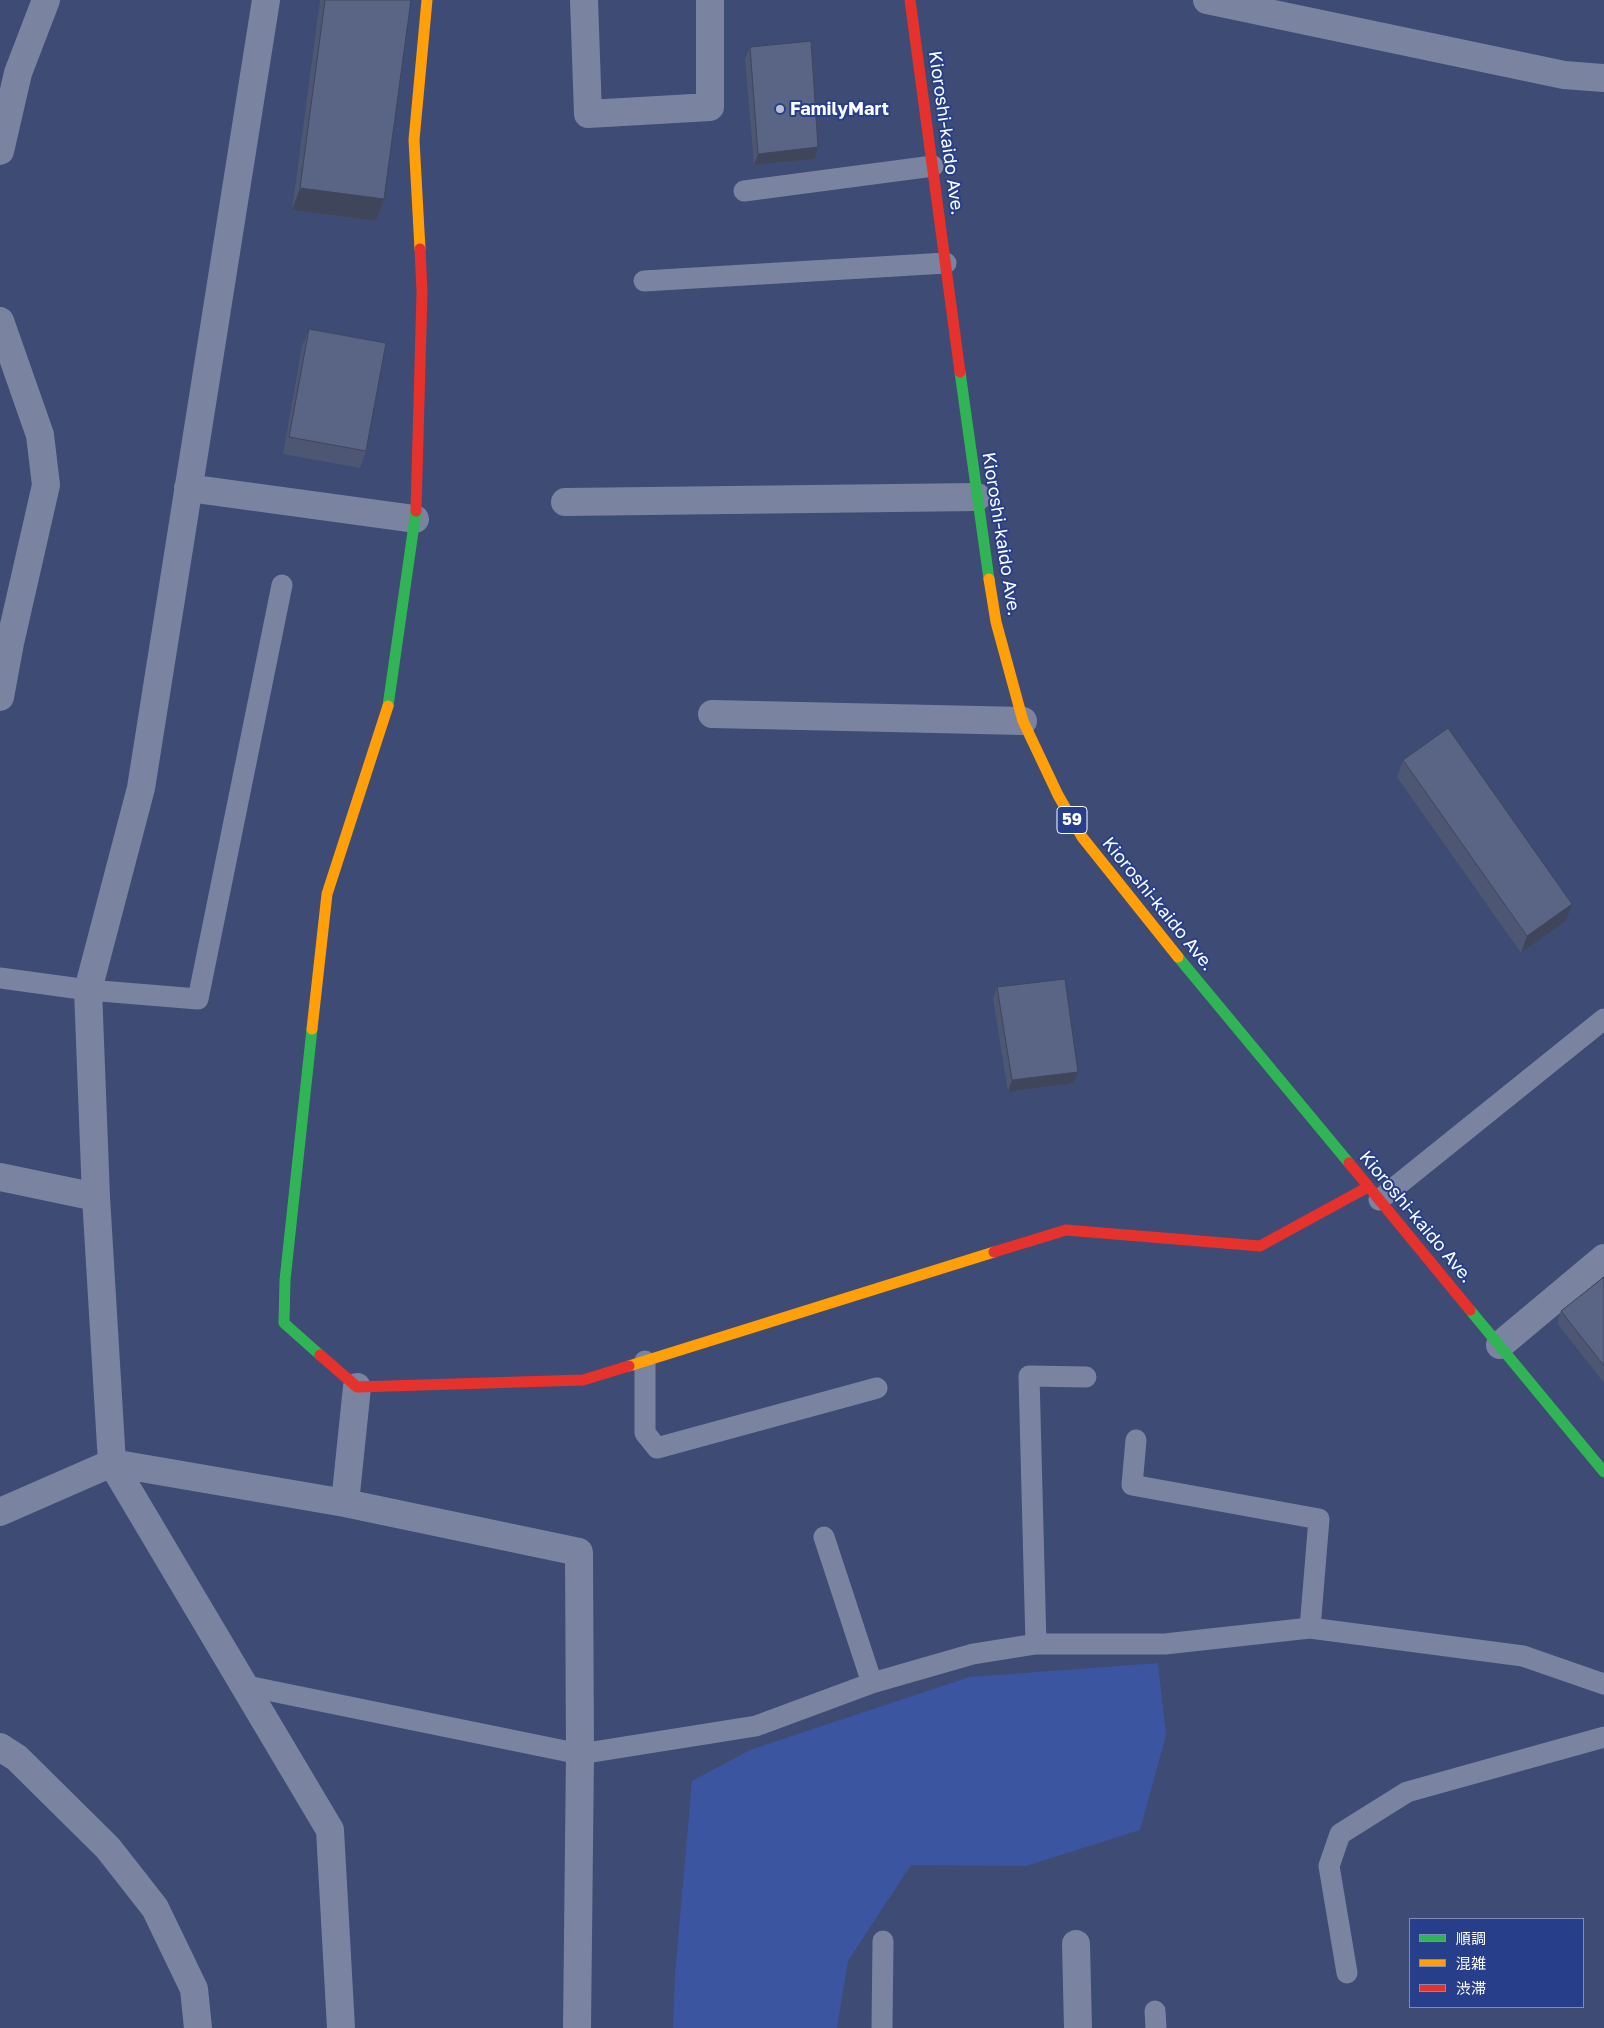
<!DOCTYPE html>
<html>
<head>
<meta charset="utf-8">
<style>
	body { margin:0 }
	#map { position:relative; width:1604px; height:2028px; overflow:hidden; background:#3e4b74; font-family:"Golos Text","Noto Sans JP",sans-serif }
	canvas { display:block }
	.legend { position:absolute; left:1409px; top:1918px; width:175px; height:90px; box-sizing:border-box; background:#273f8b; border:1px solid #7d8cb9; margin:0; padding:6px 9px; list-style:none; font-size:15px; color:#fff }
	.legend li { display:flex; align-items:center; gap:10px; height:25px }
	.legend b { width:25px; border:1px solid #7d8cb9 }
</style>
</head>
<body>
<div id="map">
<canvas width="1604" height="2028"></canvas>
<ul class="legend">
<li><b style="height:6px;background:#30b455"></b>順調</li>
<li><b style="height:6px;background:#ff9f0a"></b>混雑</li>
<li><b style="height:6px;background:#e5322d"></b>渋滞</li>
</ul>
</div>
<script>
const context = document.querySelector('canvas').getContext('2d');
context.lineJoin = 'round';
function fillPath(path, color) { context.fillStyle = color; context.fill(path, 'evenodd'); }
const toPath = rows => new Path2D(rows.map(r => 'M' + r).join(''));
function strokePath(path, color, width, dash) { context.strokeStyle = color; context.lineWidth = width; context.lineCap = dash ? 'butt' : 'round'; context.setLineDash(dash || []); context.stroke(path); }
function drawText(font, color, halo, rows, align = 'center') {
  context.font = font + ' "Golos Text",sans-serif'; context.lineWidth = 4; context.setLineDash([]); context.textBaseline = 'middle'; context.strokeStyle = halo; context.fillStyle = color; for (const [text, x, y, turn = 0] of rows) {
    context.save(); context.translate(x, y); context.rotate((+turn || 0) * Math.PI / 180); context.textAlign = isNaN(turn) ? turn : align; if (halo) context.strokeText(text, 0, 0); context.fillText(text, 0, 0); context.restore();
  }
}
fillPath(toPath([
	[1158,1663,1166,1735,1140,1830,1026,1866,911,1865,848,1961,837,2028,673,2028,675,1974,692,1781,750,1750,970,1677]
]), '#3c55a0');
strokePath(toPath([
	[744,191,933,166],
	[644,281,946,263],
	[0,978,88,990,198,999,282,585],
	[1379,1200,1604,1019],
	[645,1361,645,1433,657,1448,877,1388],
	[1136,1440,1132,1485,1319,1519,1310,1628],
	[824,1537,872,1683],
	[1036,1644,1029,1376,1086,1377],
	[242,1685,580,1754,756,1726,872,1683,973,1654,1036,1644,1165,1644,1310,1628,1523,1656,1604,1684],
	[1347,1973,1329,1866,1340,1834,1407,1792,1604,1737],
	[1155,2011,1156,2028],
	[882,2028,883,1941]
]), '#7a84a1', 21);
strokePath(toPath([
	[266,0,141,788,88,990,96,1197,112,1463,330,1830,341,2028],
	[584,0,588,114,710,107,710,0],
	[1207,0,1564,75,1604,78],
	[0,151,18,73,46,0],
	[0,321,40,435,46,485,10,643,0,697],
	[188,488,415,519],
	[565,502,977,497],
	[712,714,1023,721],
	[0,1177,96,1197],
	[1500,1345,1604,1258],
	[345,1503,357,1387],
	[0,1512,112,1463,345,1503,579,1552,580,1754,577,2028],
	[0,1747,17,1758,108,1848,155,1908,194,1989,198,2028],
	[1076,1944,1078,2028]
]), '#7a84a1', 28);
strokePath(toPath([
	[960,372,989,579],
	[388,706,416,511],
	[1178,957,1349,1163],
	[312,1029,285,1280,284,1323,320,1355],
	[1470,1310,1604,1472]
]), '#30b455', 11);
strokePath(toPath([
	[420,249,414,140,427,0],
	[989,579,996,622,1023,721,1058,795,1082,837,1178,957],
	[312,1029,327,894,388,706],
	[629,1366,994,1252]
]), '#ff9f0a', 11);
strokePath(toPath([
	[910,0,960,372],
	[416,511,422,292,420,249],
	[1349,1163,1470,1310],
	[994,1252,1066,1230,1260,1246,1368,1187],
	[320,1355,357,1387,583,1380,629,1366]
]), '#e5322d', 11);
fillPath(toPath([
	[320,0,411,0,384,199,376,221,292,210],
	[750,47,814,159,754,165,745,59],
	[309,329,366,451,360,468,283,454,302,346],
	[1403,760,1572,904,1566,921,1521,953,1397,777],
	[997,987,1074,1083,1008,1092,993,999],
	[1604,1278,1604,1383,1557,1323,1561,1311]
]), '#4d5672');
fillPath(toPath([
	[818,147,814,159,754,165,758,154],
	[300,188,384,199,376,221,292,210],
	[1572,904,1566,921,1521,953,1527,936],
	[1078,1072,1074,1083,1008,1092,1012,1080]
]), '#3f465c');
const building = toPath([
	[325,0,411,0,384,199,300,188,325,0],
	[811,41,818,147,758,154,750,47,811,41],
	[309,329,386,343,366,451,289,437,309,329],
	[1448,728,1572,904,1527,936,1403,760,1448,728],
	[1065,979,1078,1072,1012,1080,997,987,1065,979],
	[1604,1277,1604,1366,1561,1311,1604,1277]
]);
fillPath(building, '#5a6484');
strokePath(building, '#3f465c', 1);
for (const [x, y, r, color] of [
	[780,109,5,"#bbc0ce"]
]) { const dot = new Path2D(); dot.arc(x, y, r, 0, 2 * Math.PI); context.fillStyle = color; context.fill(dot); strokePath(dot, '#273f8b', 2); }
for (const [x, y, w] of [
	[1072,820,30]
]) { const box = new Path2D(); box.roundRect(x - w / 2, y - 13.5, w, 27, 4); context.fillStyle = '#273f8b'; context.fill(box); strokePath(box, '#fff', 1); }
drawText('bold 16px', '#fff', null, [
	["59",1072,820]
]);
drawText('bold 18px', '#fff', '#273f8b', [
	["FamilyMart",790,109]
], 'left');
drawText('18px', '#fff', '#273f8b', [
	["Kioroshi-kaido Ave.",946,133,82],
	["Kioroshi-kaido Ave.",1001,534,81],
	["Kioroshi-kaido Ave.",1158,904,51],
	["Kioroshi-kaido Ave.",1416,1217,50]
]);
</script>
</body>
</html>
